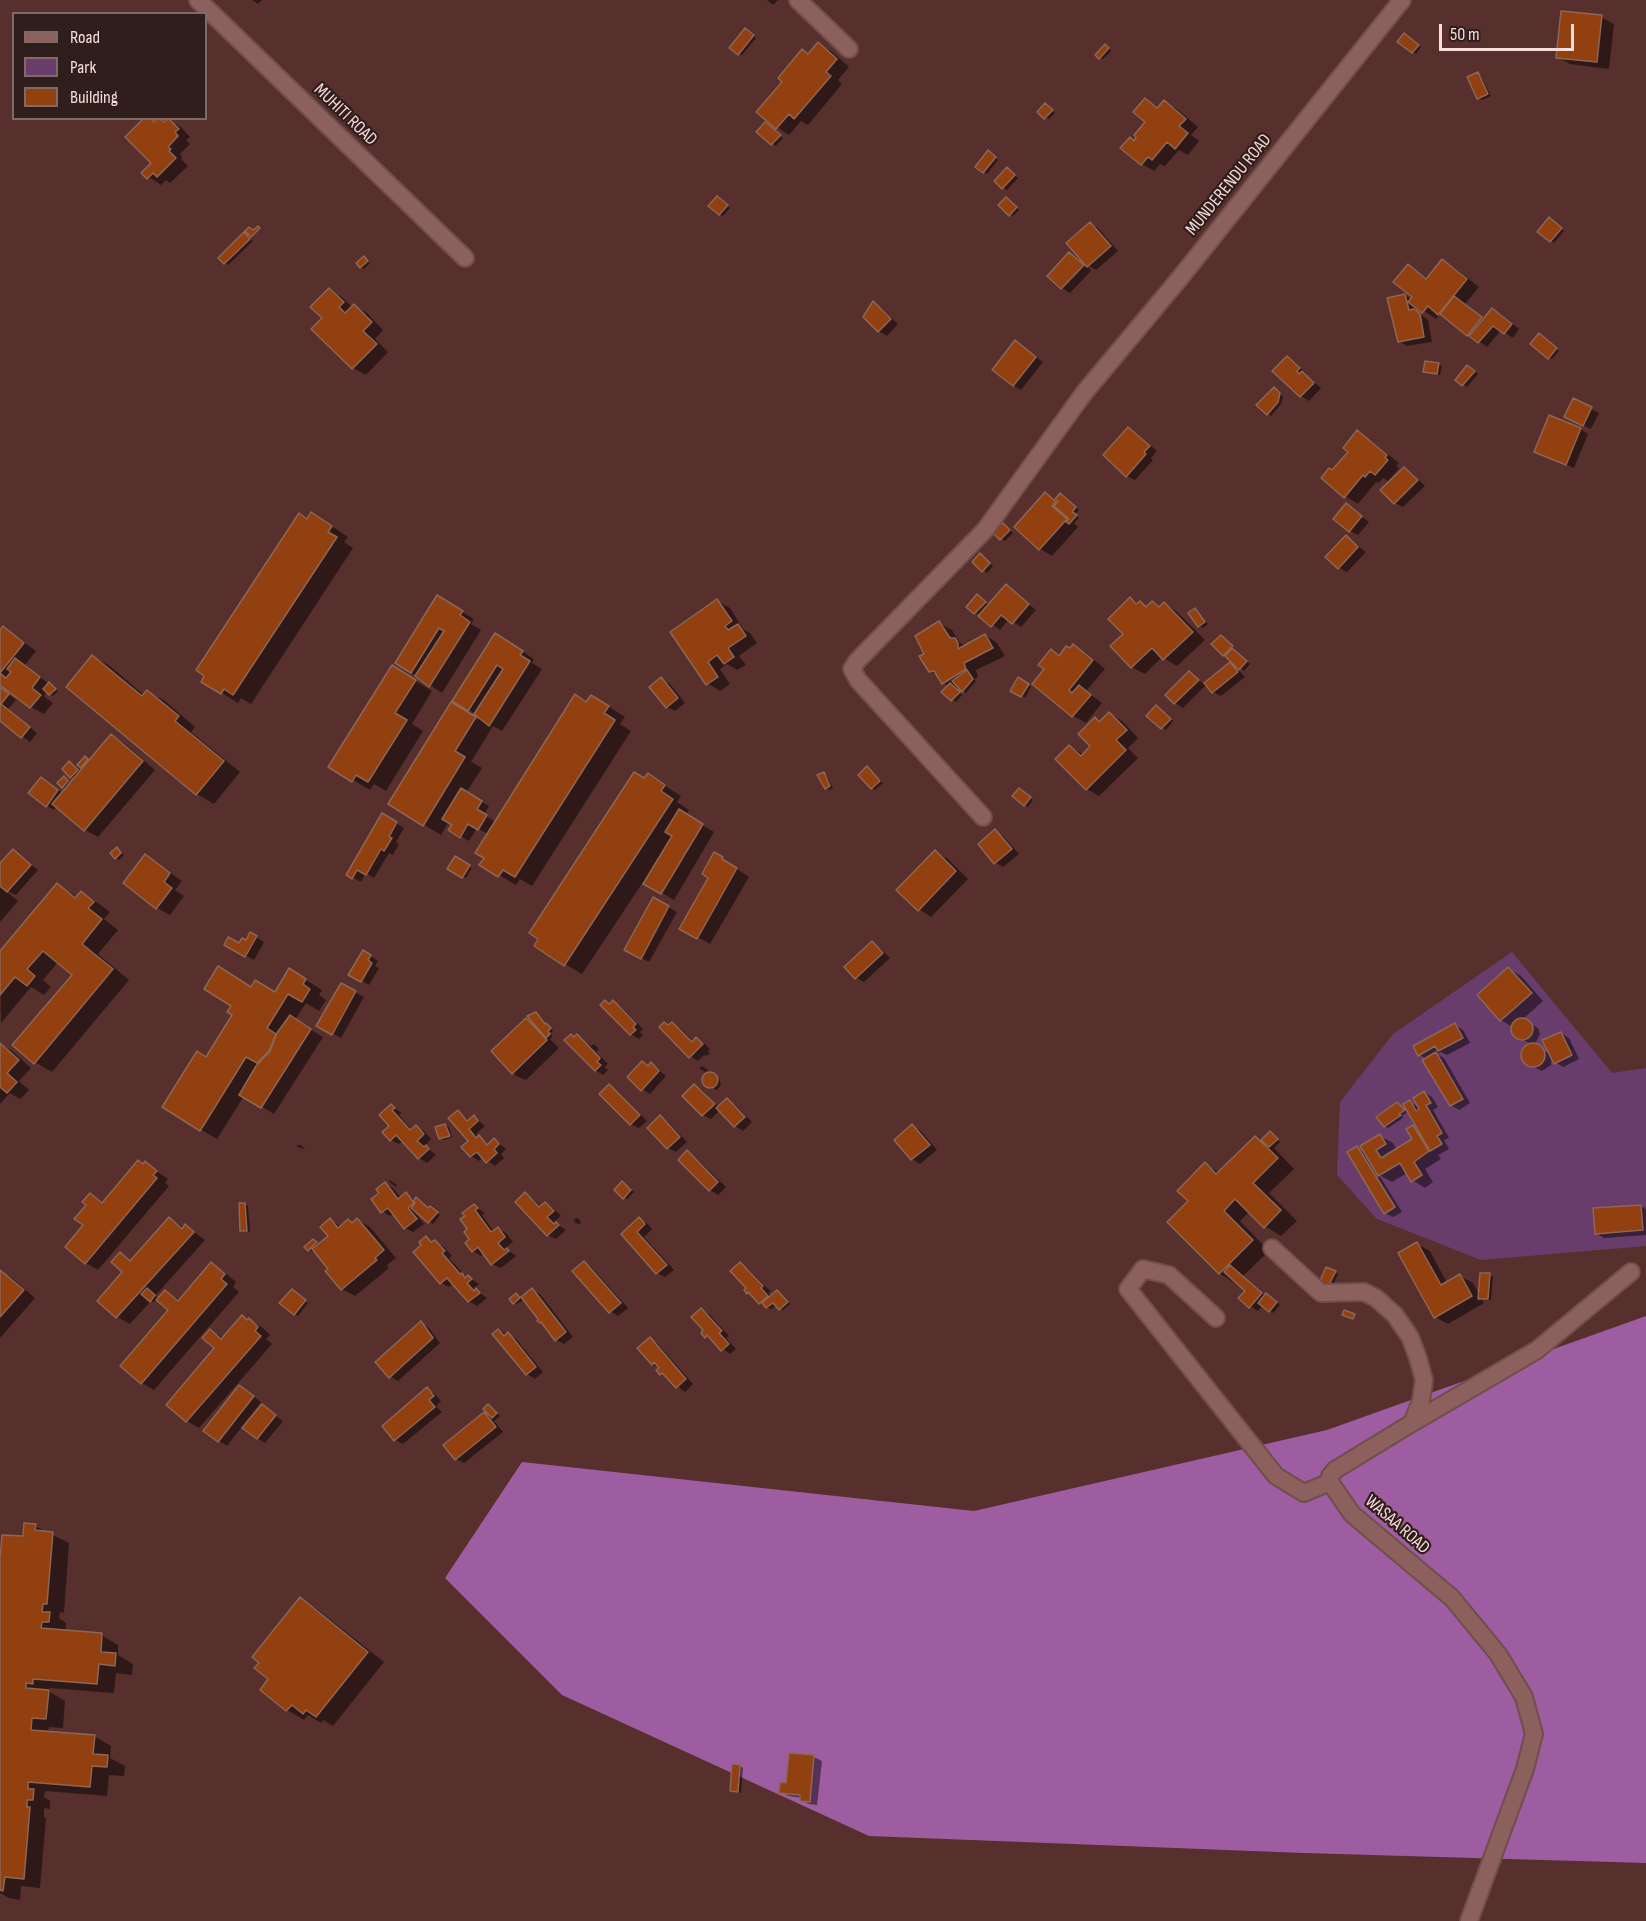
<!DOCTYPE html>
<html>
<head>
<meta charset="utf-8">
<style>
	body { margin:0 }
	#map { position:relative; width:1646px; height:1921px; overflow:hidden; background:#57302d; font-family:"Sofia Sans Condensed",sans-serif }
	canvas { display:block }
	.legend { position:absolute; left:12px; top:12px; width:195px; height:108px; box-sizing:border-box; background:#301e1c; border:2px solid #7f6a68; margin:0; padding:8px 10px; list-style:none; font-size:18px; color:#f6ddda }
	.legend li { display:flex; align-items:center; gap:12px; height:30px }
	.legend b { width:30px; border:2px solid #7f6a68 }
	.scale { position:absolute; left:1439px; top:24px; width:135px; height:27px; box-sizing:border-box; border:3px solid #f6ddda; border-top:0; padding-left:8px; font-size:18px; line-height:21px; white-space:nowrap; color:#f6ddda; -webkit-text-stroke:4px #301e1c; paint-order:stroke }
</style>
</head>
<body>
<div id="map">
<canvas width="1646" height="1921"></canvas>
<ul class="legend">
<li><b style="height:8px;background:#8c605c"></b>Road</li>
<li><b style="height:16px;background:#693d6b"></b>Park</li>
<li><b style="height:16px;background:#924010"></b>Building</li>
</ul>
<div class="scale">50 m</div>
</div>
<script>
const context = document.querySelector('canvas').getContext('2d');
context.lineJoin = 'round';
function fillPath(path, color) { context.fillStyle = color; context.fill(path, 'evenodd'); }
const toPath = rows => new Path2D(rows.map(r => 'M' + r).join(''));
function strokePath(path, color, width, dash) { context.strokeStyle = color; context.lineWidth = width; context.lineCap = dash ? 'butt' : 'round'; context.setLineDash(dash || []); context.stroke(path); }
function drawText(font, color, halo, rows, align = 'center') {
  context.font = font + ' "Sofia Sans Condensed",sans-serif'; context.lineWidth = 4.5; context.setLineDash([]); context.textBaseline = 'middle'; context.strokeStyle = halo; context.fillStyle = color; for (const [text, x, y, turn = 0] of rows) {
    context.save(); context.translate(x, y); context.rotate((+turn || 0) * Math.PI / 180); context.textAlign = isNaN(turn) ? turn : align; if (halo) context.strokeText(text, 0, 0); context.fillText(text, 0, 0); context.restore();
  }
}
fillPath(toPath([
	[1512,952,1612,1073,1646,1068,1646,1246,1481,1260,1377,1219,1337,1175,1340,1102,1393,1034]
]), '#693d6b');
fillPath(toPath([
	[1646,1316,1646,1863,1303,1853,869,1836,562,1695,445,1578,522,1462,974,1511,1327,1430]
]), '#9e5da1');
fillPath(toPath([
	[252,0,262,0,258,4],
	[767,0,778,0,773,5],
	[1601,17,1614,24,1609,69,1570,64,1557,57],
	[749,32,756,38,742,55,739,54],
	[1408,37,1421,47,1416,54,1413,52],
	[818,44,831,51,849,67,838,80,842,84,808,125,801,121,789,135,777,127,809,55],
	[1109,48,1111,51,1103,59,1100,57],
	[1478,74,1481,76,1491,96,1482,100,1478,98],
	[1146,100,1159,108,1164,102,1177,109,1198,127,1191,135,1199,141,1188,155,1179,150,1165,166,1160,164,1154,171,1142,164,1135,142,1147,122],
	[1049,107,1055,113,1049,119,1045,117],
	[149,118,156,122,159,119,165,123,168,120,181,127,190,137,186,140,190,144,180,154,182,157,181,159,188,166,170,183,166,180,161,185,143,173,153,163],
	[769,126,783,138,776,146,758,132],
	[992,154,998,160,987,174,984,172],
	[1010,171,1018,178,1007,190,1003,188],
	[721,200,730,208,723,216,720,214],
	[1010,201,1019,210,1013,216,1010,214],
	[1552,221,1564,231,1554,243,1539,232],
	[1090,223,1098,228,1118,251,1096,270,1086,264,1091,271,1070,293,1062,288,1070,254,1084,264,1085,262],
	[244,234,253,241,228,265,225,263],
	[364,258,370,263,364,269,361,267],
	[1443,261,1455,268,1479,287,1465,304,1485,319,1493,309,1501,314,1519,329,1513,338,1501,330,1487,347,1440,314,1436,319,1414,304,1416,311,1428,320,1432,342,1407,346,1399,341,1405,295,1412,300,1414,297,1408,266,1428,279],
	[329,290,342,297,352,307,354,306,367,313,383,330,375,339,388,352,366,375,353,368,313,329,324,318],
	[873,303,881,308,898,324,887,336,879,331],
	[1542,337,1559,351,1552,359,1549,357],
	[1023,347,1043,362,1021,390,1013,385],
	[1287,358,1295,362,1307,374,1306,375,1321,388,1309,401,1301,396],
	[1438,364,1442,366,1440,375,1425,372],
	[1471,369,1478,374,1467,387,1457,380],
	[1277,391,1283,397,1281,404,1271,416,1268,414],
	[1574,400,1599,413,1591,429,1574,421],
	[1128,428,1136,433,1157,451,1151,458,1153,460,1135,480,1127,476,1105,455],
	[1580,429,1588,434,1574,468,1536,451],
	[1357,432,1370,440,1399,463,1396,466,1399,468,1389,480,1391,482,1404,468,1412,473,1425,486,1403,507,1395,503,1390,482,1383,478,1379,483,1376,482,1358,504,1345,496,1333,472,1350,451],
	[1045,494,1056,500,1061,495,1079,510,1075,514,1079,518,1074,523,1078,527,1052,556,1040,549],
	[1346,505,1369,522,1358,535,1350,531],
	[308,520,329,524,348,537,344,542,353,548,251,704,241,698,238,703,203,681],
	[1005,525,1013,533,1005,541,994,532],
	[1346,537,1366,552,1347,572,1339,568],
	[983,557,993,566,987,573,974,562],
	[1006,586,1036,610,1021,627,1009,619,1000,630,968,607,981,598,989,606],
	[438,597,474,619,471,624,481,630,442,693,397,663],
	[1130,599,1148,607,1153,602,1160,607,1164,603,1176,611,1205,640,1177,666,1162,657,1145,674,1132,667,1125,634],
	[717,601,730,608,743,629,750,633,757,643,739,656,746,665,737,670,727,664,720,669,730,684,720,691,707,683,672,632],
	[1195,610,1208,624,1203,628,1199,626],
	[939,623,952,630,960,643,966,646,985,635,997,643,1005,656,976,670,978,677,974,679,976,681,966,693,959,688,957,690,962,695,956,702,943,692,949,686,943,683,939,677,930,671,926,654],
	[4,628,36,651,25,665,58,691,53,696,47,691,44,696,53,703,44,714,31,707,5,687,3,690,16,700,8,709,37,733,30,742,0,719,0,633],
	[1225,639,1235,649,1234,650,1250,664,1244,671,1224,655],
	[508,642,534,659,532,663,542,669,502,731,493,726,471,762,482,768,466,793,489,806,484,815,496,822,587,703,608,706,625,717,620,724,631,731,532,886,520,879,516,885,499,875,486,858,488,834,477,828,469,841,450,830,454,824,449,821,441,835,390,804,451,704,478,720,480,717,454,700],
	[1074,646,1086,653,1105,669,1086,691,1102,703,1086,723,1073,716,1034,684,1046,669,1051,651,1060,656],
	[93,657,110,666,144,695,148,692,165,701,195,727,191,732,240,772,214,804,197,794],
	[1230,664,1238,669,1245,677,1221,696,1213,692,1207,684,1183,708,1175,703,1190,673,1205,685],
	[409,677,432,691,412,724,423,731,386,791,374,784,370,790,353,780],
	[661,679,670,684,685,703,675,711,667,707],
	[1019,679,1031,687,1025,698,1012,690],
	[1160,709,1173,721,1166,730,1148,716],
	[1110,714,1122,721,1138,738,1128,748,1138,758,1099,796,1087,789,1070,746,1084,755,1093,746,1095,719,1101,723],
	[111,736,124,743,155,770,98,837,85,830,57,806,54,810,47,806,41,779,63,793,66,789,63,787,67,780,71,784,75,779,64,769,73,765,80,772,84,768,81,767,85,758,90,761],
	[867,768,883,783,875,790,860,775],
	[823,774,827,776,833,788,829,790,826,788],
	[648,775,681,796,677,802,689,810,686,815,714,832,674,900,643,882,582,974,565,964],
	[1023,792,1033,800,1028,807,1025,805],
	[382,815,404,828,396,842,399,844,393,855,389,853,374,878,366,873,361,882,348,875],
	[995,831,1003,836,1019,854,1003,867,995,862],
	[117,849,124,855,119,860,116,858],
	[13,851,38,870,16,895,8,891,7,892,18,901,0,922,0,887,3,888,0,884,0,866],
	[935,852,948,859,968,879,931,917,919,909],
	[715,854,749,877,710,944,681,928,710,878],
	[146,856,182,881,175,890,184,896,170,915,157,908,125,883],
	[455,858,472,868,466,878,449,868],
	[57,885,77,897,81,893,98,903,110,912,104,919,118,930,98,954,129,980,52,1072,35,1062,74,975,58,962,43,980,51,987,44,995,31,987,1,1023,0,954],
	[654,899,677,912,649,962,626,950],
	[251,934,264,942,254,960,226,945,240,945,246,942],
	[872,943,880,948,890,958,864,982,856,977],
	[364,952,378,961,375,966,379,968,369,985,351,974],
	[1509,969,1521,976,1543,1001,1523,1019,1538,1028,1540,1034,1535,1044,1552,1056,1551,1065,1542,1071,1524,1062,1523,1059,1523,1053,1527,1046,1533,1045,1516,1036,1513,1032,1512,1027,1501,1020],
	[290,970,322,990,319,995,326,1000,319,1011,306,1003,295,1020,323,1037,274,1114,244,1096,217,1139,200,1129,207,1059,252,988,276,994],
	[341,985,364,997,341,1038,318,1025],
	[606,1002,611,1005,613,1002,621,1007,643,1029,640,1032,643,1035,639,1039,631,1034,603,1005],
	[536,1014,553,1031,550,1034,553,1036,550,1039,559,1048,526,1080,516,1076,513,1072,526,1020,537,1026],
	[672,1024,680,1028,694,1042,697,1039,705,1044,710,1049,708,1051,710,1053,706,1056,704,1055,698,1061,690,1056,669,1026],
	[1455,1025,1463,1030,1470,1043,1447,1055,1441,1052,1437,1054,1444,1058,1470,1103,1459,1110,1451,1105,1426,1059,1419,1054],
	[1561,1033,1569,1038,1579,1059,1563,1067,1555,1062],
	[578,1036,591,1046,594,1044,599,1049,596,1052,608,1064,604,1067,608,1070,603,1075,595,1070,575,1038],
	[0,1044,11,1050,31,1068,19,1081,29,1090,20,1099,10,1093,0,1104],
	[643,1062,649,1066,651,1064,666,1076,650,1094,642,1089],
	[702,1066,708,1070,705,1072,699,1068],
	[712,1074,719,1078,721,1085,717,1090,705,1085,704,1078,705,1076],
	[609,1086,617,1091,647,1121,639,1128,631,1124],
	[694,1086,702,1090,719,1107,727,1100,735,1105,752,1122,743,1131,735,1126,720,1110,711,1119,703,1115,684,1096],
	[1424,1092,1432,1097,1438,1107,1433,1110,1449,1138,1444,1140,1449,1149,1438,1155,1441,1159,1425,1169,1433,1182,1425,1188,1412,1180,1407,1173,1392,1182,1379,1175,1402,1212,1393,1217,1385,1213,1357,1148,1366,1153,1380,1136,1393,1143,1397,1150,1414,1140,1413,1127,1421,1131,1410,1102,1420,1108],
	[391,1106,402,1113,399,1115,412,1130,416,1127,424,1131,431,1139,425,1146,436,1155,427,1163,419,1158,403,1141,399,1144,391,1140],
	[1401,1106,1407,1112,1402,1116,1403,1118,1388,1128,1385,1126],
	[458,1111,470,1121,474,1117,485,1126,476,1134,479,1138,489,1145,495,1140,506,1149,501,1154,504,1158,495,1166,483,1157,479,1161,471,1156,470,1142],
	[660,1117,668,1122,687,1142,676,1152,668,1148,649,1128],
	[445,1125,449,1127,452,1137,444,1140,440,1138],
	[913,1126,921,1131,937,1150,920,1164,912,1159,896,1140],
	[1270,1133,1280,1142,1274,1148,1294,1169,1269,1193,1297,1221,1281,1236,1265,1226,1250,1211,1240,1221,1269,1251,1243,1276,1266,1296,1270,1297,1280,1305,1273,1313,1263,1305,1258,1311,1250,1306,1247,1291,1219,1273,1190,1202,1205,1164,1220,1173,1255,1137,1262,1141],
	[296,1145,301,1145,305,1149,300,1148],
	[687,1152,695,1157,726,1187,718,1195,710,1190,680,1160],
	[145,1163,168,1179,165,1183,169,1186,98,1270,86,1263,85,1225,90,1195,104,1203],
	[390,1180,397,1185,396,1187,389,1182],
	[385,1184,393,1188,401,1198,406,1194,429,1209,434,1210,440,1215,433,1224,417,1211,415,1213,424,1224,413,1232,405,1228,394,1213,390,1216,382,1211,381,1193],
	[626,1185,634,1192,627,1199,624,1197],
	[525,1194,533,1199,542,1207,545,1204,553,1208,561,1216,554,1222,566,1230,556,1239,548,1235],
	[245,1204,248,1206,250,1232,242,1230],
	[474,1206,485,1213,482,1215,494,1232,498,1229,506,1233,513,1242,505,1248,516,1256,501,1268,492,1264,484,1253,481,1256,473,1251,469,1230],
	[1641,1206,1646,1209,1646,1235,1604,1238,1596,1233],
	[577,1218,580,1220,581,1224,575,1223,574,1219],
	[169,1219,184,1228,186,1226,205,1240,155,1296,159,1299,165,1292,180,1300,211,1264,224,1272,236,1282,233,1287,239,1292,154,1390,142,1383,170,1310,157,1299,154,1302,151,1301,130,1324,117,1317,99,1301,125,1272,120,1254,132,1261],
	[640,1219,648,1224,652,1229,644,1237,674,1270,665,1277,657,1273,623,1234],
	[330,1220,342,1227,353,1224,358,1220,370,1227,396,1258,387,1265,389,1268,355,1296,342,1289,330,1269,314,1250,313,1252,309,1250,313,1241,319,1245,330,1236],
	[426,1238,443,1246,452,1256,449,1258,467,1278,468,1277,479,1284,474,1288,476,1290,487,1298,477,1306,469,1301,454,1283,449,1287,441,1283,423,1245],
	[1417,1244,1430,1251,1447,1283,1460,1276,1473,1283,1479,1295,1489,1275,1493,1277,1491,1300,1482,1300,1484,1303,1448,1324,1435,1317],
	[584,1263,592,1268,628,1308,618,1316,610,1311],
	[740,1264,748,1269,767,1288,771,1291,768,1293,771,1296,777,1291,790,1304,783,1310,776,1305,771,1309,760,1303,746,1290,748,1289],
	[1327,1269,1338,1274,1331,1290,1320,1284],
	[0,1271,12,1278,35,1298,0,1338],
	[532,1290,540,1294,573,1337,564,1344,556,1340,545,1325,540,1322,540,1319,525,1299,517,1304,514,1302,517,1295,521,1298],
	[295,1293,308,1303,298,1316,295,1314],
	[701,1310,709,1314,729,1336,726,1338,736,1349,730,1354,706,1336],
	[242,1317,262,1327,270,1335,266,1339,272,1344,199,1428,187,1421,168,1404,216,1348,211,1331,224,1338],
	[421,1323,429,1328,440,1343,398,1381,390,1376],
	[498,1330,516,1339,543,1372,535,1379,527,1374],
	[650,1339,658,1344,693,1384,685,1392,661,1374,660,1368,652,1364],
	[427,1389,435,1394,441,1401,436,1406,442,1412,403,1444,395,1440],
	[247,1391,261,1402,227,1446,219,1441],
	[262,1406,283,1421,265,1443,257,1438],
	[492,1408,500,1416,494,1421,503,1432,464,1463,456,1459,485,1414,494,1418,485,1409],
	[35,1526,69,1543,64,1613,60,1612,59,1618,66,1623,65,1632,101,1635,118,1645,118,1655,133,1664,132,1675,116,1673,114,1693,50,1688,50,1692,65,1701,63,1728,49,1727,48,1733,94,1736,111,1746,110,1758,125,1766,124,1776,109,1775,107,1796,45,1791,44,1797,50,1801,50,1809,44,1808,44,1817,46,1818,40,1888,21,1886,20,1900,9,1898,0,1893,0,1576,24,1538],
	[300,1599,317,1609,384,1662,333,1726,323,1720,321,1723,308,1715,304,1720,287,1710,262,1690,270,1679],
	[814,1757,822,1761,817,1805,809,1804,801,1800,802,1798,789,1796,781,1792],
	[740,1766,743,1768,741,1793,732,1791]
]), '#0007');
const building = toPath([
	[1561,11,1602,15,1597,62,1556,58,1561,11],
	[745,28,754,35,738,55,729,48,745,28],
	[1404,33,1419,45,1412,53,1397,42,1404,33],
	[818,42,837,59,826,72,831,76,794,119,789,114,776,129,756,112,782,82,778,78,802,49,808,54,818,42],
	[1105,44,1109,48,1099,59,1095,55,1105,44],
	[1478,72,1488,94,1477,99,1467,77,1478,72],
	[1145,98,1157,108,1164,100,1186,119,1179,126,1188,133,1175,149,1167,142,1152,160,1148,157,1141,165,1120,148,1130,137,1134,141,1136,137,1134,135,1145,122,1133,112,1145,98],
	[1045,103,1053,110,1044,119,1037,112,1045,103],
	[144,118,150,118,154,122,158,118,164,122,168,118,179,129,175,132,178,136,168,147,171,149,169,151,176,158,157,177,153,173,147,179,141,173,151,163,125,137,144,118],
	[765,122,781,135,771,145,756,132,765,122],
	[988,150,996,157,983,173,975,167,988,150],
	[1007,167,1015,175,1002,189,994,181,1007,167],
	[717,196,728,205,719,215,708,206,717,196],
	[1006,197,1017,207,1009,216,998,205,1006,197],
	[1549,217,1562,228,1550,242,1537,232,1549,217],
	[1090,222,1111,246,1087,267,1066,243,1090,222],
	[258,226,260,228,251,237,245,231,249,227,253,230,258,226],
	[244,232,250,239,224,264,218,258,244,232],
	[1069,252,1084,265,1061,289,1047,276,1069,252],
	[364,256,368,261,360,268,356,263,364,256],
	[1442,259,1467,279,1438,315,1428,306,1422,313,1408,302,1412,297,1393,282,1408,264,1426,279,1442,259],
	[329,288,344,302,339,307,345,313,354,304,372,322,363,331,377,344,352,369,311,329,322,318,310,307,329,288],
	[1405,294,1409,310,1414,309,1420,314,1424,337,1398,342,1387,298,1405,294],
	[1454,296,1482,317,1467,336,1440,314,1454,296],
	[873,301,891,319,878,332,863,317,873,301],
	[1492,308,1512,324,1504,334,1493,326,1478,343,1469,336,1492,308],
	[1539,333,1557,348,1548,359,1530,344,1539,333],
	[1015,340,1036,357,1013,386,992,370,1015,340],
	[1287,356,1300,368,1297,371,1299,374,1302,371,1314,383,1300,397,1272,371,1287,356],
	[1425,361,1439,363,1437,374,1423,372,1425,361],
	[1467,365,1475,371,1462,386,1455,380,1467,365],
	[1274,387,1280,393,1278,402,1267,415,1256,405,1274,387],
	[1573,398,1592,407,1583,426,1564,417,1573,398],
	[1549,415,1581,428,1566,465,1534,452,1549,415],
	[1128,427,1150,446,1144,452,1146,454,1126,477,1103,455,1128,427],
	[1357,430,1387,455,1385,458,1388,460,1375,475,1370,471,1365,477,1363,475,1344,498,1321,478,1329,468,1332,470,1348,452,1343,448,1357,430],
	[1404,467,1418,480,1394,504,1380,490,1404,467],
	[1045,492,1056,502,1052,506,1067,519,1039,550,1014,527,1045,492],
	[1060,493,1076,507,1072,512,1077,515,1069,524,1066,522,1069,519,1054,506,1058,501,1055,499,1060,493],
	[1346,503,1362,516,1349,532,1333,519,1346,503],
	[311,512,332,526,328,532,337,537,233,695,224,689,221,694,201,682,204,676,196,670,299,513,307,519,311,512],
	[1002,522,1010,530,1000,540,992,532,1002,522],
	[1346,535,1358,547,1338,569,1325,557,1346,535],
	[980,553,990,563,982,572,972,562,980,553],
	[1006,584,1029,604,1012,624,1001,615,991,627,978,616,1006,584],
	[977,594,986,602,974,614,966,607,977,594],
	[437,595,463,611,460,615,470,622,429,687,415,676,444,631,439,628,411,673,395,663,437,595],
	[1130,597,1136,604,1140,601,1146,607,1152,601,1159,607,1164,602,1193,632,1163,660,1152,648,1131,668,1110,646,1123,634,1108,619,1130,597],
	[717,599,732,621,725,626,728,630,738,624,746,636,728,648,734,657,724,664,717,655,708,662,718,677,706,685,670,632,717,599],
	[1195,608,1205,622,1198,627,1188,613,1195,608],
	[939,621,950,638,955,638,958,643,958,649,985,634,993,648,964,663,966,669,942,684,934,671,929,672,919,656,924,654,915,636,939,621],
	[3,626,24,643,0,673,6,678,11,672,7,669,15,658,40,677,32,688,41,695,30,708,0,685,0,630,3,626],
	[495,633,523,651,520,655,530,661,489,726,474,714,503,669,497,665,468,711,452,701,495,633],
	[1221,635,1233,646,1223,656,1211,644,1221,635],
	[1073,644,1093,660,1069,690,1072,693,1079,685,1091,695,1072,717,1032,684,1044,669,1038,665,1051,649,1059,656,1066,646,1070,648,1073,644],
	[1232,648,1247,661,1239,670,1225,656,1232,648],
	[92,655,142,696,147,690,179,716,175,721,224,761,196,795,66,687,92,655],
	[1230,662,1238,672,1212,693,1204,683,1230,662],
	[392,665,416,680,395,713,407,720,368,782,356,775,352,782,328,767,392,665],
	[967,670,973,679,962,692,952,681,967,670],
	[1189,671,1199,680,1174,704,1165,695,1189,671],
	[661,677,678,698,666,708,649,687,661,677],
	[1018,677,1029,684,1021,697,1010,691,1018,677],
	[49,682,56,689,49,695,43,689,49,682],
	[950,683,960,692,951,701,941,692,950,683],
	[0,687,9,694,1,704,30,727,21,738,0,721,0,687],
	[575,694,586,702,591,695,609,706,604,713,615,720,515,877,503,870,498,877,479,865,484,858,475,853,575,694],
	[451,702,476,717,455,751,465,757,423,826,388,804,451,702],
	[1156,705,1171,719,1161,729,1146,716,1156,705],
	[1109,712,1127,730,1116,740,1126,750,1086,790,1055,759,1069,745,1081,756,1090,746,1078,734,1095,717,1099,722,1109,712],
	[111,734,143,761,84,831,52,804,111,734],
	[85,756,88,759,81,768,77,765,85,756],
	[69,761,78,770,70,778,62,769,69,761],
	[867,766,880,781,871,789,858,775,867,766],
	[634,772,644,778,648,773,665,785,661,791,673,799,564,966,534,946,538,939,529,933,634,772],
	[824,772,830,786,825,789,817,775,824,772],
	[64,776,68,781,62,788,57,783,64,776],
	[41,777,58,790,46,807,28,793,41,777],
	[461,788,482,801,477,809,487,815,478,830,468,824,460,838,448,830,452,825,442,819,461,788],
	[1019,788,1031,797,1024,806,1012,796,1019,788],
	[679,809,703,824,661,894,643,884,672,836,665,832,679,809],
	[382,813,397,822,389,837,392,838,384,851,381,849,366,875,357,870,352,879,346,875,382,813],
	[995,829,1012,849,994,864,978,844,995,829],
	[117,847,121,853,115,859,110,853,117,847],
	[13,849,31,865,7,892,0,886,0,863,13,849],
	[935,850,956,871,918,911,896,890,935,850],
	[714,852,723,857,722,859,737,868,697,939,679,929,708,878,702,874,714,852],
	[145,854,170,873,164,882,172,888,156,909,123,883,145,854],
	[455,856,470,865,462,878,447,869,455,856],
	[57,883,75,898,81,891,94,902,88,908,102,919,82,944,113,969,34,1064,12,1045,72,975,43,951,27,969,35,976,27,986,15,977,0,995,0,951,57,883],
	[653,897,669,906,641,959,624,950,653,897],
	[250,932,257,936,245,957,224,945,228,937,239,943,242,938,246,940,250,932],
	[872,941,883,953,855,979,844,967,872,941],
	[363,950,371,955,368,960,372,963,361,982,348,975,363,950],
	[218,966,251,987,255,980,275,992,289,968,306,979,303,984,310,989,302,1002,288,994,267,1028,276,1034,269,1051,257,1063,246,1057,200,1131,162,1107,197,1051,206,1057,232,1015,227,1012,231,1006,204,989,218,966],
	[1508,967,1532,993,1500,1021,1477,995,1508,967],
	[341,983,356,991,332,1035,316,1026,341,983],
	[605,1000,609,1004,613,1000,636,1024,633,1027,636,1030,630,1035,600,1005,605,1000],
	[536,1012,545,1024,546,1023,551,1028,548,1031,550,1034,546,1038,527,1016,536,1012],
	[290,1015,311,1029,261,1108,239,1095,256,1066,270,1051,277,1033,290,1015],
	'1511 1029a11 11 0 1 1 22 0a11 11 0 1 1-22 0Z',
	[526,1018,547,1040,512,1074,491,1051,526,1018],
	[664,1022,668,1025,672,1022,692,1042,696,1037,703,1044,689,1058,659,1027,664,1022],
	[1455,1023,1463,1038,1438,1051,1435,1046,1418,1056,1413,1046,1455,1023],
	[1561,1032,1572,1055,1554,1064,1542,1040,1561,1032],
	[571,1034,574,1037,577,1034,600,1058,597,1062,601,1065,595,1071,564,1040,571,1034],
	[0,1043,19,1060,7,1073,17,1082,7,1093,0,1087,0,1043],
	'1521 1055a12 12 0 1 1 24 0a12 12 0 1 1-24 0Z',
	[1436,1052,1463,1099,1450,1106,1422,1060,1436,1052],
	[642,1061,648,1066,651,1062,659,1071,641,1091,627,1077,642,1061],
	'702 1080a8 8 0 1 1 16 0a8 8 0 1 1-16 0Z',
	[609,1084,640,1115,630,1125,599,1094,609,1084],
	[694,1084,715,1104,702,1116,682,1096,694,1084],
	[1424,1091,1431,1103,1426,1105,1442,1133,1437,1136,1442,1144,1430,1151,1403,1104,1410,1100,1416,1111,1419,1109,1413,1098,1424,1091],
	[727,1098,745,1117,734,1127,716,1108,727,1098],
	[1397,1102,1405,1110,1399,1114,1401,1115,1384,1127,1376,1117,1397,1102],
	[391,1104,395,1108,392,1110,410,1130,416,1125,424,1134,417,1141,424,1147,426,1145,429,1149,418,1159,396,1135,390,1141,382,1132,389,1126,379,1115,391,1104],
	[458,1110,467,1121,474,1115,478,1121,469,1129,476,1138,479,1135,487,1145,494,1138,499,1144,494,1149,497,1153,486,1163,477,1152,470,1157,461,1147,468,1141,448,1118,458,1110],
	[660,1115,680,1137,667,1149,647,1128,660,1115],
	[445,1124,450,1136,439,1139,435,1127,445,1124],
	[912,1124,930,1145,911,1160,894,1140,912,1124],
	[1413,1125,1429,1151,1414,1162,1422,1175,1411,1182,1400,1163,1378,1176,1360,1146,1380,1134,1386,1144,1376,1150,1381,1158,1412,1139,1406,1129,1413,1125],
	[1270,1131,1278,1139,1269,1147,1261,1140,1270,1131],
	[1255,1136,1278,1158,1253,1183,1281,1210,1264,1228,1235,1199,1224,1211,1253,1240,1219,1274,1167,1222,1188,1201,1177,1191,1205,1162,1216,1174,1255,1136],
	[1357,1146,1395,1207,1384,1214,1347,1152,1357,1146],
	[687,1150,718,1182,709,1191,678,1160,687,1150],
	[138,1160,143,1164,145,1161,157,1171,153,1175,157,1178,85,1264,65,1247,83,1225,74,1219,86,1205,82,1202,90,1193,102,1203,138,1160],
	[622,1181,631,1190,623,1199,614,1190,622,1181],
	[385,1182,398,1199,406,1192,414,1203,408,1208,417,1219,404,1229,388,1208,381,1213,371,1199,379,1193,376,1189,385,1182],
	[525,1192,539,1207,545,1202,554,1211,547,1217,554,1224,556,1222,559,1225,547,1236,515,1202,525,1192],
	[416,1197,428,1208,430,1206,438,1212,428,1223,411,1208,415,1203,413,1201,416,1197],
	[239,1203,245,1203,247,1231,240,1231,239,1203],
	[474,1204,478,1208,475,1210,491,1232,498,1227,505,1237,498,1243,504,1250,507,1248,509,1251,491,1265,478,1247,472,1252,465,1243,469,1239,464,1232,467,1229,460,1219,465,1216,462,1213,474,1204],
	[1641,1205,1643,1230,1595,1234,1593,1208,1641,1205],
	[169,1217,182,1229,185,1224,194,1232,116,1318,97,1301,122,1272,111,1262,120,1252,130,1261,169,1217],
	[639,1217,645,1224,637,1232,667,1265,656,1274,621,1234,639,1217],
	[330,1218,338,1228,348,1219,352,1223,357,1218,384,1250,375,1258,377,1260,341,1290,325,1271,328,1269,312,1249,328,1236,320,1227,330,1218],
	[426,1236,431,1242,435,1240,445,1251,442,1253,460,1274,462,1273,465,1278,468,1275,472,1279,467,1283,474,1291,476,1288,480,1293,468,1302,447,1278,440,1284,413,1252,421,1245,419,1242,426,1236],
	[313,1239,317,1242,308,1251,304,1247,313,1239],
	[1417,1242,1441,1285,1460,1274,1472,1296,1434,1318,1398,1253,1417,1242],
	[584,1261,621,1303,609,1313,572,1271,584,1261],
	[211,1262,225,1274,221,1279,227,1284,141,1384,120,1366,168,1310,156,1300,165,1290,178,1301,211,1262],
	[740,1262,763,1286,761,1288,768,1296,759,1304,748,1292,747,1294,744,1290,746,1288,730,1271,740,1262],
	[1230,1265,1262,1293,1249,1308,1238,1298,1245,1291,1224,1272,1230,1265],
	[1326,1267,1336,1271,1327,1289,1318,1285,1326,1267],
	[0,1270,24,1290,0,1317,0,1270],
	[1480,1273,1490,1273,1488,1299,1478,1299,1480,1273],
	[147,1288,155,1295,150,1302,141,1294,147,1288],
	[532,1288,566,1332,555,1341,541,1322,540,1323,537,1321,538,1319,521,1297,532,1288],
	[292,1289,306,1300,294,1315,279,1303,292,1289],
	[777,1290,788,1302,779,1310,773,1303,766,1308,762,1303,777,1290],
	[516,1293,520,1298,513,1304,509,1299,516,1293],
	[1266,1293,1277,1302,1269,1312,1258,1303,1266,1293],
	[701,1308,722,1331,719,1333,729,1344,721,1351,707,1335,705,1338,701,1333,703,1330,691,1317,701,1308],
	[1344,1310,1355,1314,1353,1319,1342,1315,1344,1310],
	[242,1315,247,1320,249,1318,258,1327,255,1331,261,1336,186,1422,166,1405,214,1348,202,1338,210,1329,221,1339,242,1315],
	[421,1321,433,1338,389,1378,375,1362,421,1321],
	[498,1329,504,1336,508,1332,536,1367,526,1375,492,1334,498,1329],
	[650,1337,686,1379,676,1388,662,1373,660,1375,656,1370,659,1368,654,1362,652,1365,637,1348,650,1337],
	[239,1385,254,1396,218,1442,203,1431,239,1385],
	[427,1387,434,1396,429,1400,435,1407,394,1441,382,1426,427,1387],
	[262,1404,276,1415,257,1439,242,1428,262,1404],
	[488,1404,497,1413,492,1418,483,1409,488,1404],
	[484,1412,496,1427,455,1460,443,1445,484,1412],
	[24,1523,36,1524,35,1530,53,1532,47,1604,43,1604,42,1612,50,1612,49,1622,42,1622,41,1628,102,1633,101,1652,116,1653,115,1666,99,1664,97,1684,33,1679,33,1684,26,1683,26,1688,49,1690,46,1719,32,1718,31,1730,95,1735,93,1754,108,1755,107,1767,92,1766,90,1787,28,1782,28,1789,34,1789,33,1800,27,1800,27,1807,30,1807,24,1879,5,1877,3,1891,0,1890,0,1558,2,1535,23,1536,24,1523],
	[300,1597,368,1652,316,1717,306,1710,303,1714,292,1705,286,1711,260,1690,268,1679,254,1668,259,1663,252,1657,300,1597],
	[789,1753,814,1755,810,1802,800,1801,800,1795,779,1793,780,1782,786,1783,789,1753],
	[732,1764,740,1765,738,1792,730,1791,732,1764]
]);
fillPath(building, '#924010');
strokePath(building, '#8d6654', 1.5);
const minor = toPath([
	[198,0,465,258],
	[798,0,849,49],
	[983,817,858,680,852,669,857,661,985,530,1084,393,1180,278,1402,0],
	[1272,1248,1321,1293,1364,1292,1376,1298,1395,1315,1410,1337,1418,1358,1424,1380,1421,1401,1412,1423,1335,1470,1330,1476,1330,1482,1352,1514,1452,1598,1498,1654,1524,1697,1534,1734,1525,1769,1469,1921],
	[1216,1318,1169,1275,1143,1269,1128,1289,1276,1476,1304,1493,1330,1482],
	[1412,1423,1537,1350,1631,1272]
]);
strokePath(minor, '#6f4e4c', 20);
strokePath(minor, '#8c605c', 16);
drawText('18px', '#f6ddda', '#301e1c', [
	["MUHITI ROAD",345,115,44],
	["MUNDERENDU ROAD",1229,185,-51],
	["WASAA ROAD",1397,1525,41]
]);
</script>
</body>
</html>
